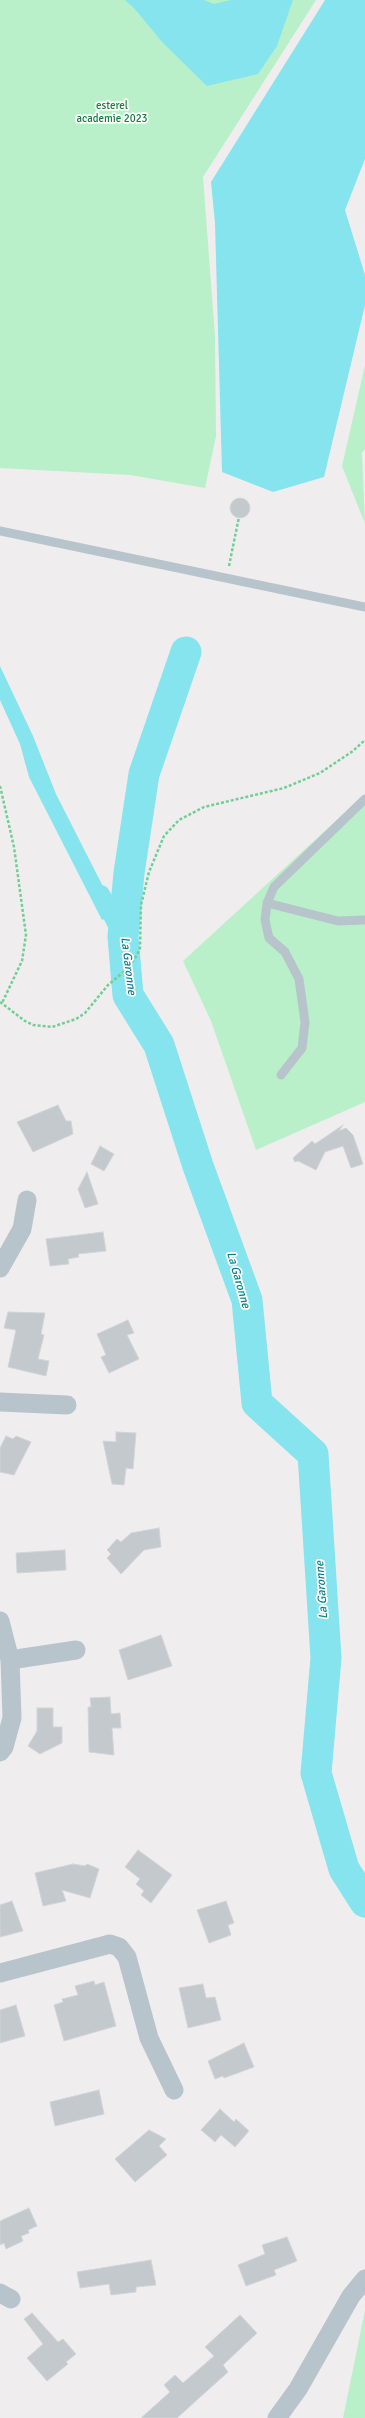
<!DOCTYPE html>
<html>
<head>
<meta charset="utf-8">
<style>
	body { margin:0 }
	canvas { display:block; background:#f0edee }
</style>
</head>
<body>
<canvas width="365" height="2418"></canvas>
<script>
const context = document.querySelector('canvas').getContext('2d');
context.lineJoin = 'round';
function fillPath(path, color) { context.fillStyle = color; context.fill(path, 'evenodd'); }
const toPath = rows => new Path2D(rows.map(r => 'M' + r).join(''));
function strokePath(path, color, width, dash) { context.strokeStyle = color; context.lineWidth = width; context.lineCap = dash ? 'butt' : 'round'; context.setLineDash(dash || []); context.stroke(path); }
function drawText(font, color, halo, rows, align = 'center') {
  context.font = font + ' Signika,sans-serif'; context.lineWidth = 3.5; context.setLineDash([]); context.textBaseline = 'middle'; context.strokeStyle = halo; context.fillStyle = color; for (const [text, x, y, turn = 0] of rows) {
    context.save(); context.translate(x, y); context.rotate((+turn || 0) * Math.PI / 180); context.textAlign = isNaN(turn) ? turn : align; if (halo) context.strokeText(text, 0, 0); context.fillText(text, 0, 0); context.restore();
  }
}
fillPath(toPath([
	[0,0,316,0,203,177,215,336,216,436,205,488,130,475,0,468],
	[365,365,365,449,362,453,365,524,342,466],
	[365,794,365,1102,256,1150,211,1021,183,961],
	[365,2310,365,2418,343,2418]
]), '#baf0c9');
fillPath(toPath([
	[125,0,204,0,214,4,231,0,293,0,277,46,258,74,207,86,163,43,134,8],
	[325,0,365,0,365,159,345,210,365,275,365,305,324,477,273,492,222,472,215,223,211,182],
	[181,651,191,654,186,689,180,709,155,700,161,684],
	[0,666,33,736,56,794,117,914,102,920,29,777,20,744,0,700]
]), '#85e4ee');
strokePath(toPath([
	[101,894,123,937]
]), '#85e4ee', 18);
strokePath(toPath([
	[186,652,144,774,129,873,123,937,128,995,159,1045,198,1166,247,1300,257,1403,313,1454,326,1658,316,1773,344,1869,365,1902]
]), '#85e4ee', 31);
const building = toPath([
	'230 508a10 10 0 1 1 20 0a10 10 0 1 1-20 0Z',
	[58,1105,66,1121,71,1121,73,1134,33,1152,17,1122,58,1105],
	[343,1125,339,1131,346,1128,353,1135,363,1164,351,1168,343,1146,325,1152,316,1170,298,1161,295,1162,293,1158,312,1141,315,1144,343,1125],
	[100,1146,114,1154,104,1171,91,1164,100,1146],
	[87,1172,98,1204,85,1208,78,1189,87,1172],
	[103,1232,106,1251,78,1254,79,1257,68,1259,69,1264,50,1266,46,1239,103,1232],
	[8,1312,45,1313,41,1334,44,1335,38,1359,49,1361,46,1376,8,1367,16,1330,4,1328,8,1312],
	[128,1320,134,1333,127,1335,139,1359,109,1373,101,1357,106,1355,97,1334,128,1320],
	[116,1432,136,1433,133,1469,126,1468,124,1485,112,1484,103,1441,116,1442,116,1432],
	[6,1436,13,1439,16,1436,31,1442,14,1475,0,1472,0,1448,6,1436],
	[159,1528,161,1547,144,1550,121,1574,107,1558,111,1554,107,1550,117,1539,121,1542,131,1533,159,1528],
	[65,1550,66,1570,17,1573,16,1553,65,1550],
	[161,1635,172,1666,128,1680,119,1650,161,1635],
	[110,1697,111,1714,120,1713,121,1728,112,1728,114,1755,89,1752,88,1707,91,1707,90,1698,110,1697],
	[37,1708,53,1708,53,1727,62,1727,62,1743,40,1754,28,1746,37,1731,37,1708],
	[138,1850,172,1875,151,1903,141,1895,144,1891,136,1884,140,1879,125,1867,138,1850],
	[73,1864,85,1866,87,1864,99,1869,90,1898,62,1890,66,1901,43,1906,35,1873,73,1864],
	[12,1901,23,1931,0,1937,0,1905,12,1901],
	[226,1901,234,1923,228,1925,231,1935,209,1943,197,1910,226,1901],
	[94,1981,95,1985,104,1982,116,2026,64,2041,54,2005,63,2002,62,1999,78,1995,75,1986,94,1981],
	[203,1984,206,1998,215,1997,221,2020,188,2028,179,1988,203,1984],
	[16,2005,25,2036,0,2043,0,2010,16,2005],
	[244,2043,254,2067,224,2078,223,2076,215,2079,208,2061,244,2043],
	[99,2090,104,2114,55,2126,50,2102,99,2090],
	[220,2109,234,2122,236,2119,249,2131,235,2147,221,2135,215,2142,201,2130,220,2109],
	[149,2130,166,2139,159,2146,167,2155,135,2182,115,2159,149,2130],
	[29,2208,37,2226,28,2230,29,2233,21,2236,23,2241,6,2249,4,2243,0,2245,0,2221,29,2208],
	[287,2237,297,2261,274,2270,276,2275,246,2286,238,2265,265,2254,262,2245,287,2237],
	[151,2260,156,2285,136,2287,136,2292,111,2295,109,2284,80,2288,77,2272,151,2260],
	[32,2313,58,2342,63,2339,76,2354,66,2362,68,2364,47,2381,27,2358,43,2344,24,2319,32,2313],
	[240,2315,257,2333,223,2365,228,2372,177,2418,141,2418,170,2392,164,2385,175,2375,183,2383,214,2356,205,2347,240,2315]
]);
fillPath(building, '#c4c9ce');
strokePath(building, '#d1d5d9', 1);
strokePath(toPath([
	[229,566,239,517],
	[0,786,14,847,26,935,22,961,2,1003],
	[0,1002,25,1021,33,1025,52,1027,76,1019,85,1013,108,985,127,969,137,955,140,948,141,905,149,872,164,836,179,820,204,807,284,788,320,773,353,751,365,740]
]), '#71cf96', 2.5, [3, 2]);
strokePath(toPath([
	[0,531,365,607],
	[267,903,338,921,365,920],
	[281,1075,302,1048,305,1022,299,979,285,952,269,938,265,920,267,903,274,887,365,799]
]), '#b8c4cb', 9);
strokePath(toPath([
	[0,1268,22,1229,27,1200],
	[0,1402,67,1405],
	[0,1621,10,1660,12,1718,4,1747,0,1752],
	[10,1660,76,1650],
	[0,1973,110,1944,119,1947,127,1957,149,2038,174,2090],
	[0,2293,11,2299],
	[277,2418,298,2389,351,2296,365,2279]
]), '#b8c4cb', 19);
drawText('11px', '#147f3e', '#fff', [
	["esterel",112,106],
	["academie 2023",112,119]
]);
drawText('italic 12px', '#0a7f8d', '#fff', [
	["La Garonne",128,966,83],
	["La Garonne",238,1280,74],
	["La Garonne",322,1590,-94]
]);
</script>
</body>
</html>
